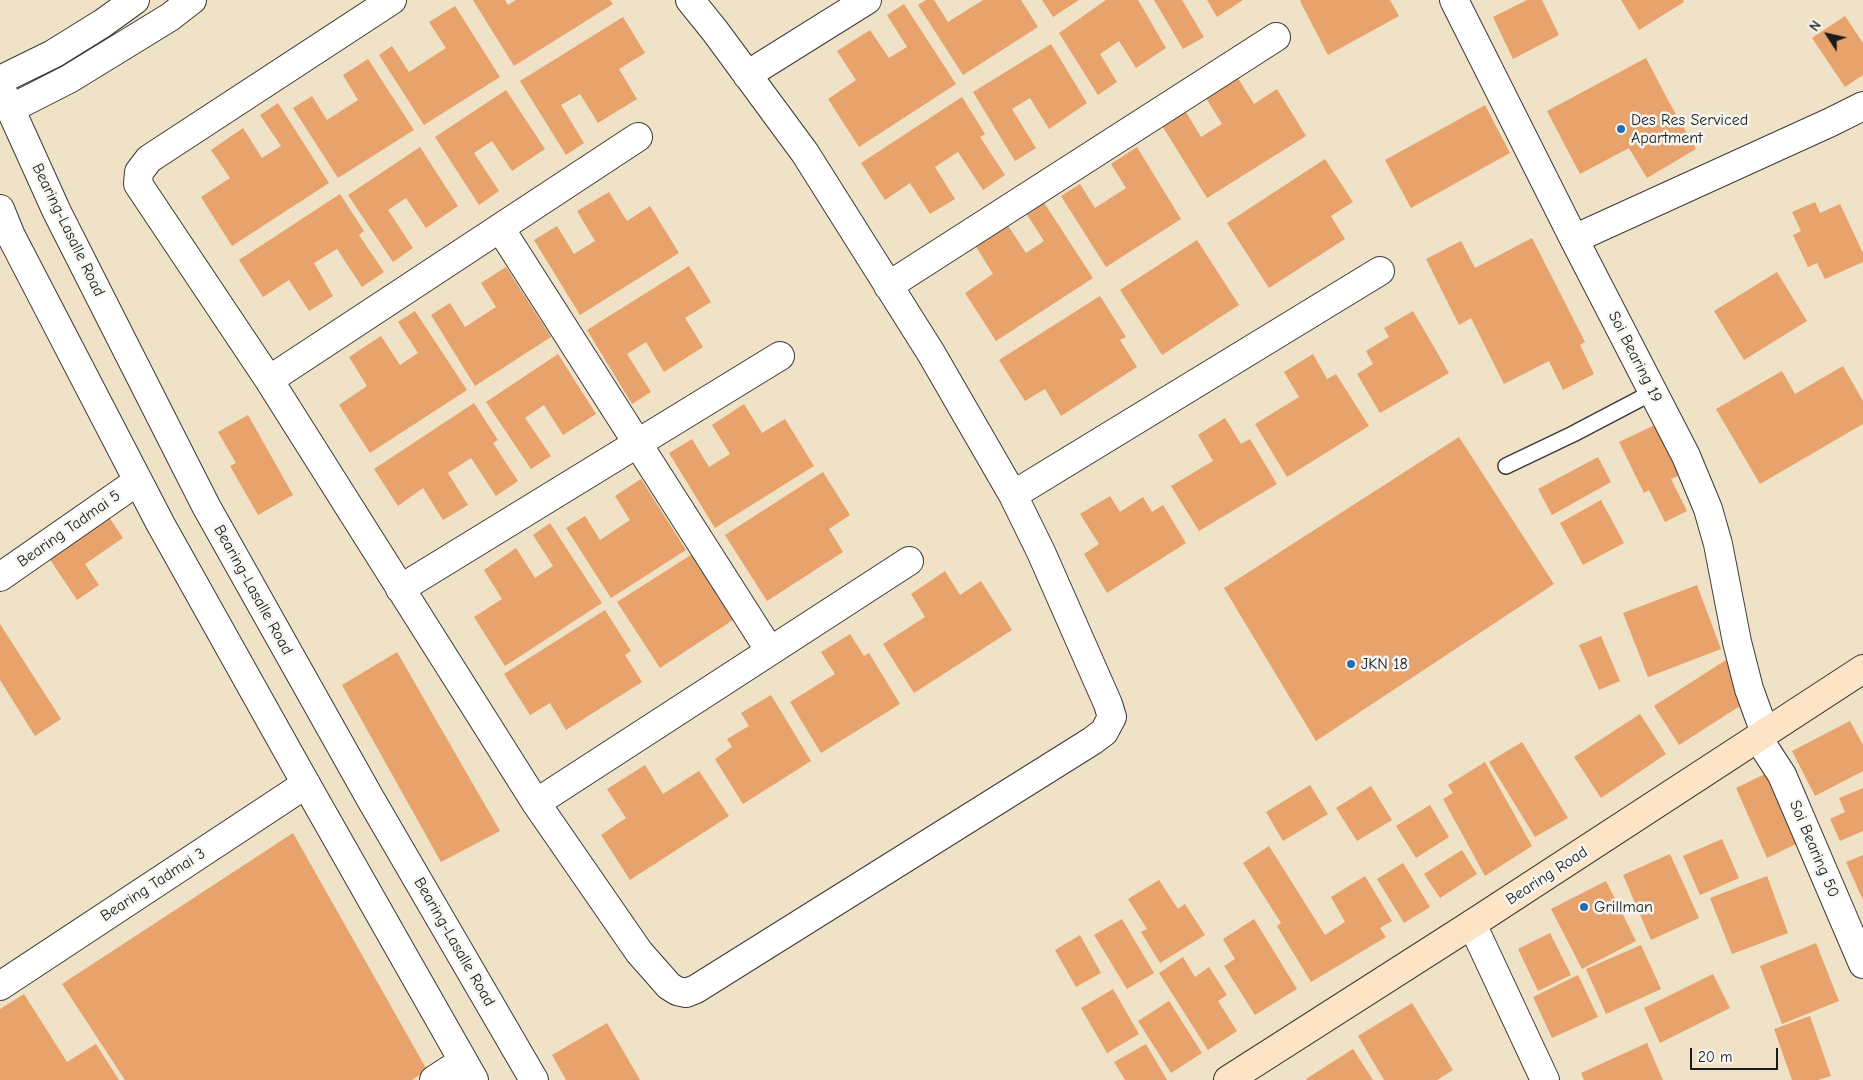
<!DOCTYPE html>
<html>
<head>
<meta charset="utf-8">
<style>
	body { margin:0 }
	#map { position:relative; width:1863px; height:1080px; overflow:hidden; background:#efe2c6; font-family:"Comic Neue",sans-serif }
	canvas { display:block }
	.north { position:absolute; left:1803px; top:10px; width:50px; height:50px; -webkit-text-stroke:4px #f6f6f2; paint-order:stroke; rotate:305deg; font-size:14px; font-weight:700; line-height:20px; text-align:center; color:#1c1c1c }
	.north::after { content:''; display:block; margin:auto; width:18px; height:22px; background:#1c1c1c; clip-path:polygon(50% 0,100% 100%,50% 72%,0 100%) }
	.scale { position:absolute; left:1690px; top:1048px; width:88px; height:22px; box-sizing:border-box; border:2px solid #1c1c1c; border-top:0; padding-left:6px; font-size:15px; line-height:18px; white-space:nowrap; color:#1c1c1c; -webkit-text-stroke:4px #f6f6f2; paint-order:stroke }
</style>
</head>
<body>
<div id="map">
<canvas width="1863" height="1080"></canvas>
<div class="north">N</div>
<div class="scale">20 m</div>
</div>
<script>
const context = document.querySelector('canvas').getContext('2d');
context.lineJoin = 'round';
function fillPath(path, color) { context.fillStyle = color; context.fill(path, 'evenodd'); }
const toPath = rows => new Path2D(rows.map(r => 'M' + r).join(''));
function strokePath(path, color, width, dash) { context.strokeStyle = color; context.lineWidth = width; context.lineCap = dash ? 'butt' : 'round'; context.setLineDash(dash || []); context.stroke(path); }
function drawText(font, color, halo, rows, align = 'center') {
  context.font = font + ' "Comic Neue",sans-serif'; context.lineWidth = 5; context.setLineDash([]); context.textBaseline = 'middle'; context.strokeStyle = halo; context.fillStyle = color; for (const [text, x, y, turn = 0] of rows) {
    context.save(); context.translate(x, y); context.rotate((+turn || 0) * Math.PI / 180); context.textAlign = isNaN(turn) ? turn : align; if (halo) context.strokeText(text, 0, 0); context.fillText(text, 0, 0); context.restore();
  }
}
fillPath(toPath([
	[473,0,505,0,508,5,516,0,610,0,613,4,514,66],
	[926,0,934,0,948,22,983,0,1021,0,1038,27,963,75,918,5],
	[1042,0,1079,0,1053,17],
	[1106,0,1138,0,1166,48,1136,68,1119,41,1100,54,1117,82,1098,95,1059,33],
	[1154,0,1182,0,1204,37,1183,49],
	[1207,0,1243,0,1217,17],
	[1301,0,1390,0,1399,16,1328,55,1300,1],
	[1527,0,1542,0,1559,35,1513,59,1493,17],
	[1621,0,1683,0,1684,2,1639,30],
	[904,4,956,84,859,147,828,99,856,80,837,51,870,30,889,58,907,47,887,15],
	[455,6,500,77,424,125,379,55,392,46,409,72,446,48,429,22],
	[1845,16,1863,43,1863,75,1845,87,1812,38],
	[623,17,645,53,619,69,637,99,598,123,580,94,561,105,584,143,566,155,520,81],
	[1051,44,1087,103,1049,129,1030,98,1012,109,1036,148,1015,161,973,92],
	[1646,58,1669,102,1696,149,1647,178,1629,148,1580,174,1547,111],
	[368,59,414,130,338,178,293,108,312,96,327,120,358,100,343,75],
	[1236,75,1254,104,1277,89,1306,136,1207,198,1161,124,1184,109,1201,137,1222,124,1204,95],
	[506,90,545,149,512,171,492,141,474,153,499,191,479,205,435,137],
	[962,97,985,134,980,137,1005,175,983,190,958,152,935,167,955,199,930,214,910,183,885,200,861,163],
	[278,103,329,183,232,246,201,197,230,178,211,150,243,128,262,158,281,146,260,115],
	[1485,105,1510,153,1411,208,1385,160],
	[420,147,458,206,426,228,406,198,388,210,413,248,393,262,348,195],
	[1137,147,1181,219,1106,267,1061,196,1080,184,1095,208,1126,188,1111,164],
	[1325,159,1353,202,1331,216,1345,239,1269,288,1227,223],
	[609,192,627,221,650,206,679,253,580,315,534,240,557,226,574,254,595,241,577,211],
	[340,194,364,231,359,235,384,272,362,287,337,249,314,263,333,296,309,311,289,280,263,297,239,260],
	[1041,198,1093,278,996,341,965,293,993,274,975,245,1007,224,1026,253,1044,241,1024,210],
	[1815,202,1820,213,1840,204,1863,253,1863,262,1825,279,1817,263,1808,267,1793,235,1801,231,1792,212],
	[1532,238,1585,342,1580,345,1594,374,1563,390,1549,361,1504,384,1471,318,1459,325,1426,259,1461,241,1475,268],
	[1197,240,1239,305,1162,355,1120,290],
	[689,266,711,302,685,318,703,347,664,372,646,342,627,354,651,392,632,404,587,330],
	[506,267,551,337,475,386,431,315,450,303,465,327,496,307,481,283],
	[1777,272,1807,321,1744,360,1714,311],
	[1100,296,1126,337,1120,340,1137,367,1061,416,1045,389,1025,401,999,360],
	[415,311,467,390,370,453,339,405,367,386,349,357,381,336,400,365,418,353,398,322],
	[1413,311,1449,373,1380,413,1357,374,1373,364,1366,351,1389,337,1384,328],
	[558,354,596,414,563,435,544,405,525,418,551,456,531,469,486,402],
	[1313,354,1327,379,1336,374,1369,426,1287,477,1255,424,1299,397,1284,372],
	[1843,366,1863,401,1863,424,1760,484,1716,409,1782,371,1795,394],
	[474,403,498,440,493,443,518,481,496,496,471,458,448,473,468,505,443,520,423,488,398,506,374,469],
	[744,404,762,433,785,419,814,466,715,528,669,453,692,439,709,467,730,454,712,425],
	[248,415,293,495,258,515,230,466,236,463,218,432],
	[1225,418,1241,444,1250,439,1277,484,1199,531,1171,486,1213,461,1198,435],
	[1659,423,1683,474,1671,479,1687,511,1665,522,1649,490,1644,493,1619,442],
	[1459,437,1554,584,1316,741,1224,588],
	[1598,457,1611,482,1552,515,1538,489],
	[823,472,850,515,829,529,843,552,767,601,725,535],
	[641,479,686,550,611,598,566,528,585,516,600,540,630,520,615,496],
	[1110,496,1120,512,1143,497,1152,512,1163,505,1186,543,1107,593,1084,554,1099,544,1080,514],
	[1601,500,1624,543,1583,565,1560,523],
	[109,517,123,538,85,564,99,585,77,600,49,558],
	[550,523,602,603,505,666,474,617,502,599,484,570,516,548,535,578,553,566,533,535],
	[694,553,736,618,660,668,617,602],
	[945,571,960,595,981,581,1012,630,914,693,883,644,925,617,911,594],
	[1697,585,1721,649,1648,677,1623,613],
	[605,610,631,651,625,655,642,682,566,730,550,703,530,715,504,674],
	[0,624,61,719,35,736,0,680],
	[850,634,864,656,869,653,900,704,821,753,790,702,835,674,821,652],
	[1601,636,1620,681,1599,690,1579,645],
	[397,652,500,831,441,862,342,685],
	[1726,660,1740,706,1679,745,1654,706],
	[771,695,811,761,743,804,715,759,732,747,727,739,749,726,741,713],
	[1640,714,1666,754,1601,798,1574,757],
	[1850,721,1863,745,1863,771,1815,796,1792,751],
	[1522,742,1568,818,1535,837,1489,762],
	[1485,762,1532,846,1485,876,1443,799,1453,793,1448,785],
	[645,765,663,794,699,771,729,816,630,880,601,835,626,818,607,789],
	[1767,773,1798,843,1767,858,1736,788],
	[1310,785,1328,814,1283,841,1266,812],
	[1371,786,1392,820,1357,841,1336,808],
	[1863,788,1863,831,1840,841,1830,819,1845,812,1839,798],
	[1430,805,1449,837,1416,858,1396,826],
	[293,833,427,1070,412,1080,125,1080,62,984],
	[1722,839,1739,878,1700,895,1683,856],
	[1269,846,1325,935,1345,922,1331,897,1365,876,1392,921,1380,928,1386,937,1311,982,1277,926,1281,923,1243,863],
	[1462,850,1477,874,1440,898,1424,874],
	[1670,854,1699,918,1651,940,1623,875],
	[1863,855,1863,900,1846,862],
	[1403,863,1430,907,1404,923,1377,879],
	[1767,876,1788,933,1732,954,1710,898],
	[1159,880,1178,909,1185,904,1205,935,1160,963,1141,932,1147,929,1128,899],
	[1606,881,1636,941,1582,969,1551,909],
	[1122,919,1154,973,1127,989,1094,935],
	[1254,919,1297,989,1255,1015,1224,966,1235,959,1223,939],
	[1550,933,1571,975,1538,991,1518,949],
	[1080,935,1101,973,1076,987,1055,950],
	[1816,943,1839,1001,1782,1024,1760,966],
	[1641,945,1661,989,1606,1014,1586,969],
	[1183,957,1195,977,1209,967,1227,995,1218,1001,1237,1031,1208,1050,1159,973],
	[1713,974,1730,1008,1660,1043,1644,1008],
	[1578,975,1598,1017,1552,1038,1533,997],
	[1113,989,1139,1034,1107,1053,1081,1008],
	[24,994,67,1062,96,1044,119,1080,0,1080,0,1009],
	[1169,1001,1202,1053,1171,1073,1138,1021],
	[1412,1003,1453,1070,1437,1080,1384,1080,1358,1036],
	[1810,1016,1831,1076,1818,1080,1792,1080,1774,1029],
	[607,1023,640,1080,566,1080,552,1055],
	[1647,1043,1663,1080,1584,1080,1581,1073],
	[1146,1044,1167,1080,1125,1080,1114,1062],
	[1353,1049,1373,1080,1307,1080,1306,1079]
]), '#e8a26b');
const service = toPath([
	[1506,466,1573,434,1653,392]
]);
const minor = toPath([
	[392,0,149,159,139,172,138,184,269,380,536,803,639,952,669,986,677,991,686,993,696,989,1092,741,1104,732,1112,717,1108,704,1041,552,1013,495,931,353,805,153,715,31,690,0],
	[1454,0,1574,239,1686,456,1708,509,1718,544,1737,642,1749,689,1765,733],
	[747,75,867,0],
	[0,80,53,54,103,23,135,0],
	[10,109,69,79,170,17,192,0],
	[500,228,770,651],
	[1574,239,1831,122,1863,106],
	[888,286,1276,37],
	[269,380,638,137],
	[1013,495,1380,271],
	[0,577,138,481],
	[400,589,780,356],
	[1758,738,1782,775,1863,964],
	[536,803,909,561],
	[1472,924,1545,1080],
	[0,986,306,784],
	[434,1080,463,1061]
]);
const tertiary = toPath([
	[0,86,57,212,206,506,370,798,534,1080],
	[0,209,11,236,160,523,306,784,474,1080]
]);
const secondary = toPath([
	[1228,1080,1472,924,1863,669]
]);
strokePath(service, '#3c3a36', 18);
strokePath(minor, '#3c3a36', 30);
strokePath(tertiary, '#3c3a36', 30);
strokePath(secondary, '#3c3a36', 30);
strokePath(service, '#fff', 15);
strokePath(minor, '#fff', 28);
strokePath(tertiary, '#fff', 28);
strokePath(secondary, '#fee4c6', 28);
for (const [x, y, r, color] of [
	[1621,129,5,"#1f6fb2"],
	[1351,664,5,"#1f6fb2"],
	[1584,907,5,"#1f6fb2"]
]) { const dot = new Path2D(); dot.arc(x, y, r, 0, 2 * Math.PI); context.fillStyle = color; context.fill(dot); strokePath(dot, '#f6f6f2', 2); }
drawText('16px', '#1c1c1c', '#f6f6f2', [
	["Des Res Serviced",1631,120],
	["Apartment",1631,138],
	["JKN 18",1361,664],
	["Grillman",1594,907]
], 'left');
drawText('16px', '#1c1c1c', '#f6f6f2', [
	["Bearing-Lasalle Road",68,230,64],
	["Soi Bearing 19",1635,357,63],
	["Bearing Tadmai 5",69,529,-35],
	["Bearing-Lasalle Road",253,590,61],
	["Soi Bearing 50",1814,849,67],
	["Bearing Road",1547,876,-33],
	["Bearing Tadmai 3",153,885,-33],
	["Bearing-Lasalle Road",454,942,60]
]);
</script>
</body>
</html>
